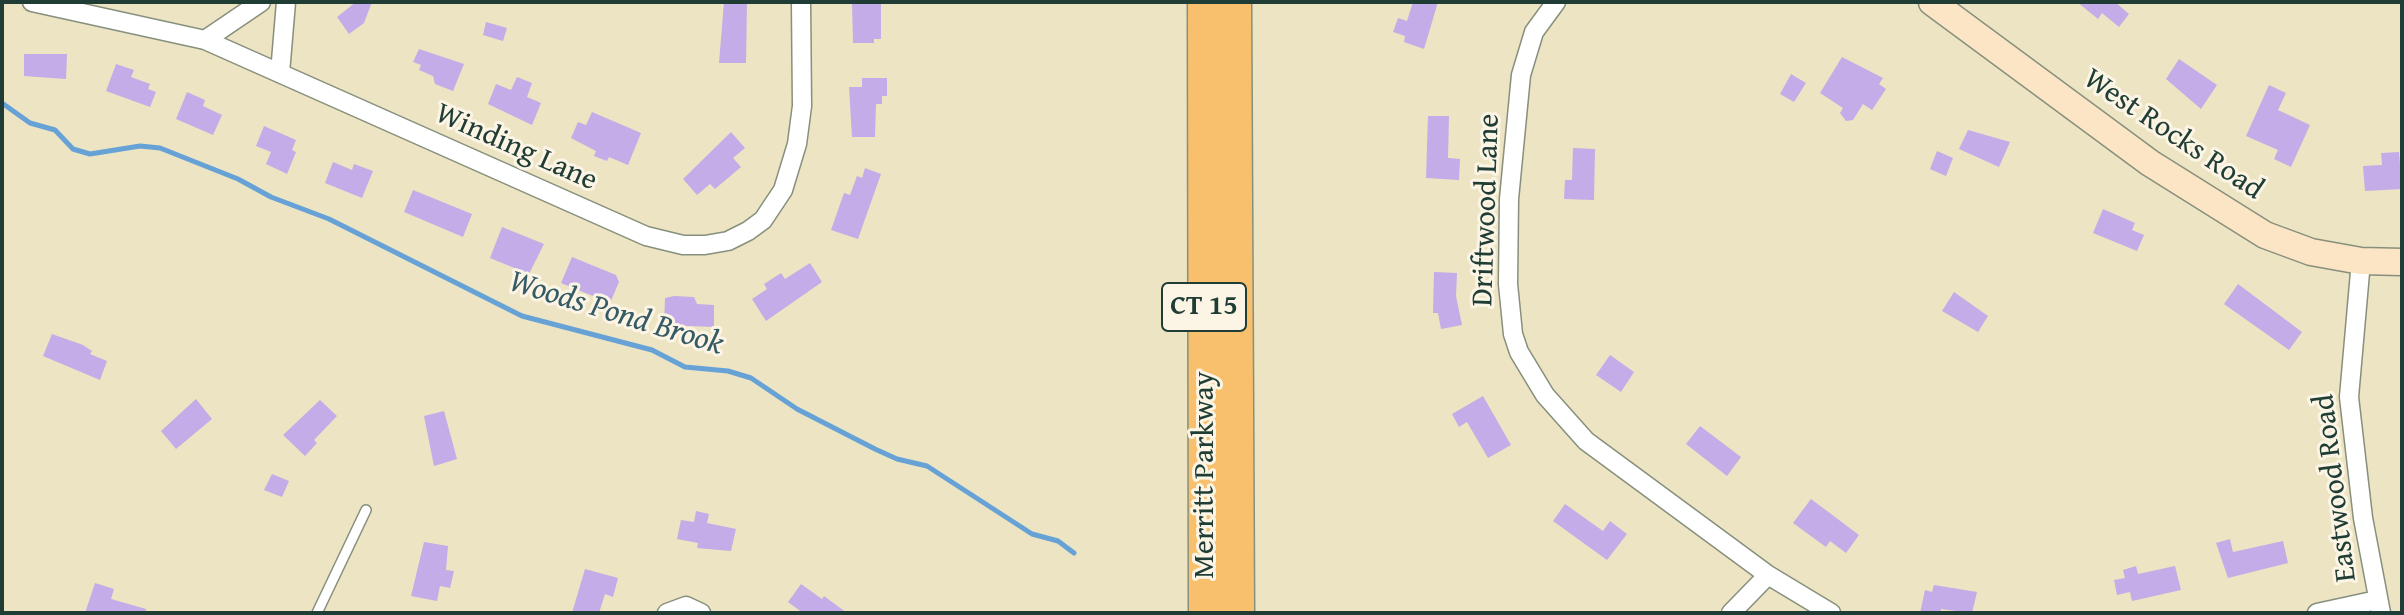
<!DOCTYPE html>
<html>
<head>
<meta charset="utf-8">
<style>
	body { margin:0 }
	#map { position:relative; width:2404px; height:615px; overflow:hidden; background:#ede4c4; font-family:"Gentium Book Plus",serif }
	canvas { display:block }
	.frame { position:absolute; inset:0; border:4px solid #1f3d34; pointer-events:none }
</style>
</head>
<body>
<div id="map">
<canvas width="2404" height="615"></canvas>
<div class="frame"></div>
</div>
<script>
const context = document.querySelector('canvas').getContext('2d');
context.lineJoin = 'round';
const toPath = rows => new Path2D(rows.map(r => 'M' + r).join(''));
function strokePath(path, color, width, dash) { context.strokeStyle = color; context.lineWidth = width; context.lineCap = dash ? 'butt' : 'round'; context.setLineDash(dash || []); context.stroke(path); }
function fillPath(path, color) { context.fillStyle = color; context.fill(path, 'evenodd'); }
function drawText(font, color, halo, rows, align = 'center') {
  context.font = font + ' "Gentium Book Plus",serif'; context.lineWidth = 6; context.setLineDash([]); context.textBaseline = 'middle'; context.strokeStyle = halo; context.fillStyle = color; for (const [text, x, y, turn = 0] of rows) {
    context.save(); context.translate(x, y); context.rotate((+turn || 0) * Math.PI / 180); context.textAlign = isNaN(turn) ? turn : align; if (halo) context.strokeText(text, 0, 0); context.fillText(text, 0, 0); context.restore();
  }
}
strokePath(toPath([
	[2,103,30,123,55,130,73,149,90,154,140,146,160,148,238,179,271,197,329,219,522,316,652,350,685,367,728,371,751,378,797,409,875,449,897,459,927,466,1032,534,1058,541,1074,553]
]), '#67a2d7', 5);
fillPath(toPath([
	[356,2,372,2,364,23,349,34,337,17],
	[724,2,747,2,746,63,719,63],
	[852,2,881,2,881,39,874,39,874,43,853,43],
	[1413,2,1438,2,1424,49,1404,42,1405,36,1393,32,1398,18,1407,21],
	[2077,2,2115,2,2129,14,2119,27,2102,13,2098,19],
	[486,22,507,28,503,41,483,35],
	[419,49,464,64,453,91,435,84,433,76,419,70,421,65,413,62],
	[24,54,67,54,66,79,24,76],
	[1842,57,1883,78,1879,84,1886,89,1872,110,1863,104,1853,120,1846,121,1840,113,1843,108,1820,93],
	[2179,59,2217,85,2201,109,2166,79],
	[116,64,134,70,131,77,150,84,148,89,156,92,150,107,106,91],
	[1791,74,1806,83,1794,102,1780,94],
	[517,77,532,83,527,97,541,103,532,125,488,104,496,84,511,90],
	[862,78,887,78,887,96,882,96,882,104,876,104,875,137,852,137,849,87,862,87],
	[2269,85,2286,93,2278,110,2310,125,2291,167,2274,159,2278,150,2246,136],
	[187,92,205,100,203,106,222,115,213,135,176,119],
	[592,112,641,133,628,165,609,157,607,161,594,156,596,151,571,138,578,122,586,125],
	[1428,116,1449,116,1448,158,1460,159,1459,180,1426,178],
	[264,126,296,140,292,150,296,152,287,174,266,164,271,152,256,146],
	[1968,130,2010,142,1999,167,1959,149],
	[731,132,745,148,733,158,741,167,715,189,710,184,697,195,683,179],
	[1573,148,1595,149,1594,200,1564,199,1565,180,1572,180],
	[1937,151,1953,158,1946,176,1930,169],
	[2399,152,2402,189,2365,191,2363,166,2382,165,2381,153],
	[333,162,352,170,354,164,373,171,362,198,325,183],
	[865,168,881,174,858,239,831,230,844,193,850,195,857,176,862,178],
	[413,190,472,214,463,237,404,212],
	[2103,209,2135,223,2132,230,2144,235,2137,251,2093,233],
	[502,227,544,244,529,274,490,258],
	[572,257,616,275,619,282,610,303,561,283],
	[810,263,822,282,766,321,752,299,767,289,764,284,781,273,785,279],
	[1434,272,1457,273,1456,296,1462,325,1441,329,1438,313,1433,313],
	[2238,284,2302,332,2289,350,2224,304],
	[1954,292,1988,316,1978,332,1942,311],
	[674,296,694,297,697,304,714,305,714,327,664,325,665,298],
	[52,334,83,345,92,351,90,354,107,361,100,380,43,356],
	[1610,355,1634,372,1621,392,1596,375],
	[1483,396,1511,445,1488,458,1467,422,1459,427,1452,414],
	[196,399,212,419,176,449,161,431],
	[320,400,337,416,314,440,317,443,305,456,283,435],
	[444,411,457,459,434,466,424,416],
	[1700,426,1741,457,1727,476,1686,444],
	[272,474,289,481,282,497,264,490],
	[1811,499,1859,535,1846,553,1830,541,1826,547,1793,523],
	[1565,504,1603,531,1610,521,1627,534,1607,560,1553,521],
	[696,511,709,514,707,523,736,529,731,551,697,548,698,543,677,539,681,520,694,522],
	[2230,539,2233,552,2283,541,2288,563,2228,578,2216,543],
	[424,542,448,546,446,570,454,571,450,588,440,586,437,601,411,596],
	[2136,566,2138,574,2175,566,2181,590,2132,601,2130,592,2117,595,2114,580,2125,578,2123,570],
	[585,569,618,578,613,597,605,594,599,613,572,613],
	[95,583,114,589,111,599,146,609,146,613,85,613],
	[801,584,822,599,824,596,847,613,803,613,788,602],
	[1934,585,1977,592,1972,613,1941,609,1940,613,1920,613,1925,590,1932,592]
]), '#c3ace7');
const lane = toPath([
	[317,613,366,510]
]);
const street = toPath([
	[32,2,205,40,646,236,683,245,705,245,728,241,748,231,763,220,783,190,797,144,802,106,801,2],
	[1556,2,1534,32,1521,75,1509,199,1508,284,1513,334,1519,352,1545,395,1586,441,1768,575,1831,613],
	[205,40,261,2],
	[280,73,286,2],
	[2361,261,2349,397,2363,518,2381,613],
	[667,613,686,606,701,613],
	[1731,613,1768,575],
	[2317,613,2377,600]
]);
const secondary = toPath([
	[1932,2,2150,163,2265,235,2311,252,2361,261,2402,262]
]);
const highway = toPath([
	[1205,2,1206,613],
	[1234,2,1237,613]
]);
strokePath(lane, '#86907c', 12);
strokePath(street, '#86907c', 21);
strokePath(secondary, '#86907c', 29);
strokePath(highway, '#86907c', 37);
strokePath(lane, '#fff', 9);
strokePath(street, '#fff', 18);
strokePath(secondary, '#fce5c4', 26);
strokePath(highway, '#f8bf6c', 34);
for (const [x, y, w] of [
	[1204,307,84]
]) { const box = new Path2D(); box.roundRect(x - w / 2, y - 24, w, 48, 6); context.fillStyle = '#fcf5e5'; context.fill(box); strokePath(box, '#1f3d34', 2); }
drawText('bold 28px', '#1f3d34', null, [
	["CT 15",1204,307]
]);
drawText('30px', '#1f3d34', '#fcf5e5', [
	["West Rocks Road",2173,135,34],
	["Winding Lane",516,148,24],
	["Driftwood Lane",1487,210,-88],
	["Merritt Parkway",1205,475,-90],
	["Eastwood Road",2336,488,-97]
]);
drawText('italic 32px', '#355b65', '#fcf5e5', [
	["Woods Pond Brook",616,314,17]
]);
</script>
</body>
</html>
